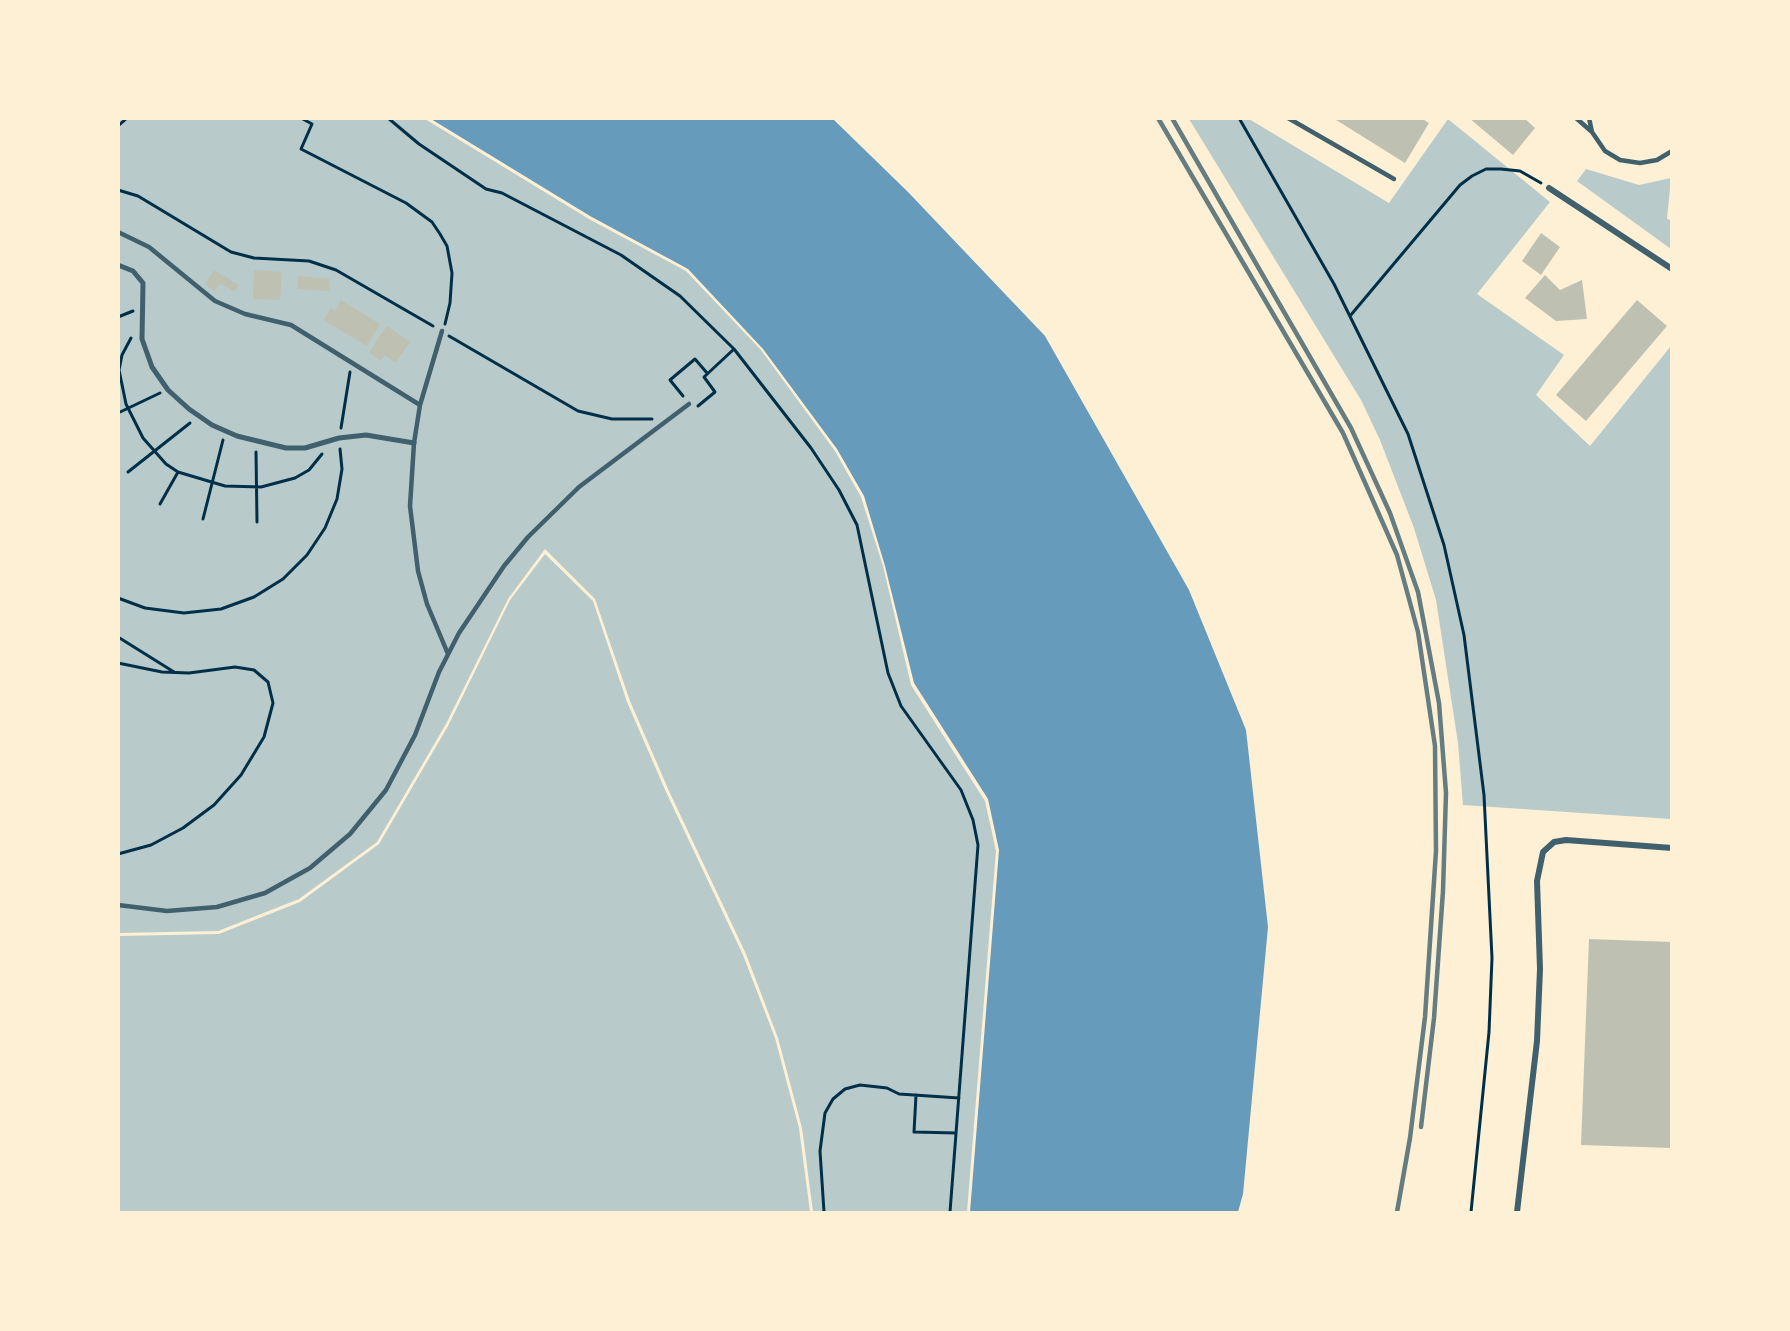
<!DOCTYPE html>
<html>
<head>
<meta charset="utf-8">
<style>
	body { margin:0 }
	#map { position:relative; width:1790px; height:1331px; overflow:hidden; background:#fdf0d5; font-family:"Exo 2",sans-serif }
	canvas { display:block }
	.frame { position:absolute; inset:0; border:120px solid #fdf0d5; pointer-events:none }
</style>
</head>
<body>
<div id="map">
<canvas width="1790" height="1331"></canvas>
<div class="frame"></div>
</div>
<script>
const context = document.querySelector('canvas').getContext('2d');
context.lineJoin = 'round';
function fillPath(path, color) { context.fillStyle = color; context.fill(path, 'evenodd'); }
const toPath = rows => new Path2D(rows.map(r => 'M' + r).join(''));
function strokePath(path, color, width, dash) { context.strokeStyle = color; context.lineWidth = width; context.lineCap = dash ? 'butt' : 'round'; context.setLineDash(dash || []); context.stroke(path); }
fillPath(toPath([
	[118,119,425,119,589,219,686,271,761,350,835,451,861,497,883,566,911,685,985,801,996,851,967,1212,813,1212,802,1128,778,1038,746,954,669,791,630,701,595,599,545,549,508,599,446,724,377,842,299,899,218,931,119,933],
	[1189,119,1249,119,1389,203,1448,119,1550,202,1477,294,1564,355,1536,395,1590,446,1671,346,1671,819,1463,805,1458,743,1436,600,1414,528,1380,440,1361,400],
	[1586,169,1639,185,1671,178,1667,219,1671,220,1671,249,1577,181],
	[545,554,593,601,627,702,666,792,743,955,775,1038,799,1128,810,1212,119,1212,119,936,219,934,300,902,379,844,448,726,510,600]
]), '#b9caca');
fillPath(toPath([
	[431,119,833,119,908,192,1045,336,1189,590,1246,730,1268,927,1243,1194,1238,1212,970,1212,999,850,988,799,914,683,885,566,864,496,837,449,763,349,688,269,590,216]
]), '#669bbc');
fillPath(toPath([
	[1333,118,1421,118,1429,123,1405,163],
	[1469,118,1524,118,1535,128,1513,155],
	[1541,233,1560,247,1541,275,1522,261],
	[214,270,239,285,234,292,220,283,215,291,205,285],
	[254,270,282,272,280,300,253,299],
	[1545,275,1560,290,1582,280,1587,319,1556,321,1525,298],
	[298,276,330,279,329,291,297,289],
	[341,300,380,324,367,346,324,320,331,308,335,311],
	[1637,300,1667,326,1586,421,1556,395],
	[387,326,410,342,395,363,385,355,381,361,369,352],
	[1589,939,1672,942,1672,1148,1581,1145]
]), '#bec0b2');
strokePath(toPath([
	[301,118,312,124,301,149,406,203,432,222,440,234,447,246,452,273,450,303,445,324],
	[388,118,419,144,486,189,502,193,621,255,680,296,734,349,811,448,839,490,857,525,888,673,901,706,961,790,973,820,978,845,950,1212],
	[1239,118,1334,284,1408,434,1444,545,1464,635,1484,795,1492,958,1489,1032,1471,1212],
	[118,121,119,118],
	[118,126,127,118],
	[118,190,138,196,231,252,254,258,309,261,336,270,433,326],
	[1350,316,1460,185,1472,176,1486,169,1501,169,1520,171,1541,183],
	[118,317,133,311],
	[449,336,578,411,612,419,652,419],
	[131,338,122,355,119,370,126,404,143,438,166,464,178,472,225,486,261,487,295,478,309,470,322,454],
	[683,396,670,380,695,359,707,373],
	[698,406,715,392,704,377,734,349],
	[118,413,160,393],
	[341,428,350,372],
	[256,452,257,522],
	[128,472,190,423],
	[160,504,178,472],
	[203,519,223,440],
	[118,598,145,608,184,613,221,609,254,597,283,579,307,555,325,528,337,499,342,469,340,449],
	[118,637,174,672],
	[118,663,162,672,189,673,235,667,254,670,268,682,273,703,264,737,241,775,214,805,183,828,151,845,118,854],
	[916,1095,914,1132,956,1133],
	[824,1212,820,1151,825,1113,833,1099,845,1089,860,1085,887,1088,899,1094,959,1098]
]), '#003049', 3);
strokePath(toPath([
	[1288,118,1394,179],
	[1576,118,1592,132],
	[1589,118,1592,132,1605,151,1620,160,1640,163,1657,160,1672,151],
	[118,232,149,247,215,301,245,314,291,325,420,405],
	[442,331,420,405,414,443,410,506,418,571,427,604,448,654],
	[118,905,167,911,217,907,265,893,310,868,350,834,386,790,415,735,439,672,459,633,504,566,528,537,579,487,689,404]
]), '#3f606c', 4.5);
strokePath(toPath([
	[118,265,133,271,143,283,142,339,152,367,168,390,189,409,212,425,237,436,286,448,305,448,339,438,366,435,414,443]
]), '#3f606c', 5);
strokePath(toPath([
	[1549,188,1672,269],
	[1517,1212,1537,1041,1540,969,1537,881,1543,852,1554,842,1566,840,1672,848]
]), '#3f606c', 6);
strokePath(toPath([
	[1158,118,1343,433,1397,555,1418,632,1435,746,1436,851,1425,1017,1410,1138,1397,1212],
	[1172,118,1351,428,1390,513,1418,592,1439,703,1446,793,1443,891,1434,1018,1421,1127]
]), '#657d81', 4.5);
</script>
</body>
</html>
